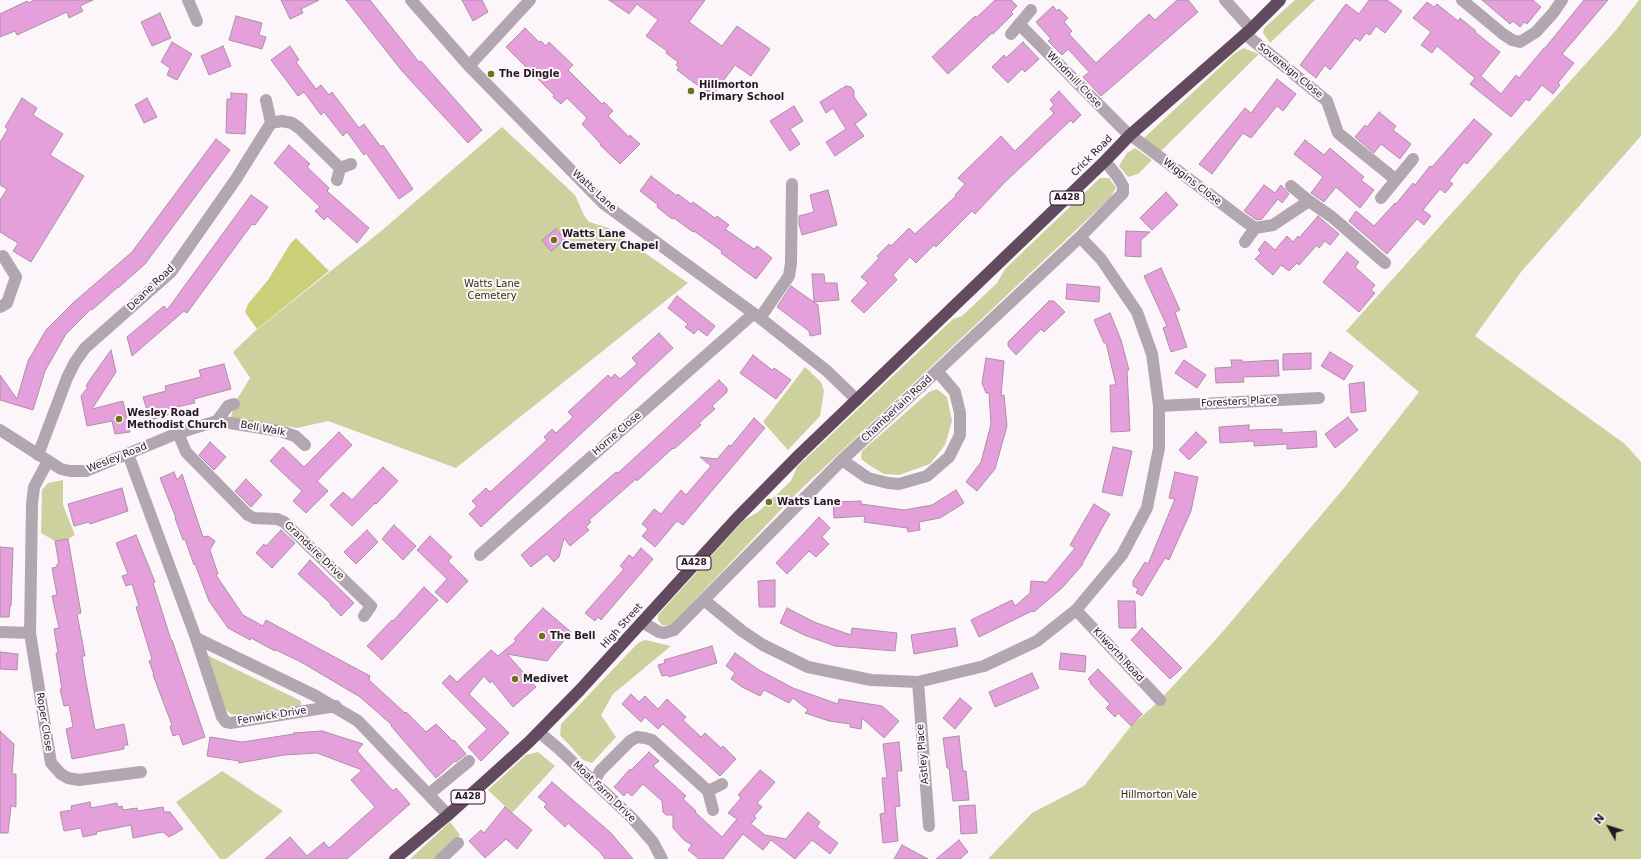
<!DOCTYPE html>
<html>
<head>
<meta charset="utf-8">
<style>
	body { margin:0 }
	#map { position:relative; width:1641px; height:859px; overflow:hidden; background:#fcf6fb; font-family:"DejaVu Sans",sans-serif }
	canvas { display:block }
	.north { position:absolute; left:1589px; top:807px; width:40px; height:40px; -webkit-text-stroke:3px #fcf6fb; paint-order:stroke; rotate:309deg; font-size:11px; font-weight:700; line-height:16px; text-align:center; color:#241922 }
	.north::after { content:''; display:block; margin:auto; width:14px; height:18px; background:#241922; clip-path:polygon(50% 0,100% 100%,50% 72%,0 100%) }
</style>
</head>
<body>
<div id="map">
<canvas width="1641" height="859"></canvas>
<div class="north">N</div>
</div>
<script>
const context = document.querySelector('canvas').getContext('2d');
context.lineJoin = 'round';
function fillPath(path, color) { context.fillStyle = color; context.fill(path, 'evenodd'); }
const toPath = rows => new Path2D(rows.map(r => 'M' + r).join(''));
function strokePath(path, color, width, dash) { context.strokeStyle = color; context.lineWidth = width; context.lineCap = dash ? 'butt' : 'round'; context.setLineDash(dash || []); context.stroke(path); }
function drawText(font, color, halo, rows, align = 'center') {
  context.font = font + ' "DejaVu Sans",sans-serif'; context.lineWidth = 4; context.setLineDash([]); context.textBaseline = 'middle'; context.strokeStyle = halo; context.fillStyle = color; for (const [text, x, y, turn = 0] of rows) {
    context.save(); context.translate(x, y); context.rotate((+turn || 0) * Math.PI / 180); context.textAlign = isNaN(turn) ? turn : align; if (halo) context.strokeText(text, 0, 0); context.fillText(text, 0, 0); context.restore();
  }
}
fillPath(toPath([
	[1295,0,1315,0,1270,43,1263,33,1264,28],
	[1639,0,1641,0,1641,136,1521,272,1475,336,1625,444,1641,462,1641,859,988,859,1032,813,1084,786,1131,726,1160,700,1219,636,1344,488,1419,392,1346,331,1616,30],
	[1243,48,1259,54,1160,152,1144,138,1234,54],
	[502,127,575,195,584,215,589,222,609,228,688,283,456,468,328,421,297,428,231,418,234,404,250,378,233,352,255,331,380,232],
	[1135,148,1152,160,1138,174,1128,177,1119,166,1127,153],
	[1100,178,1109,178,1116,188,1110,198,797,493,670,626,662,625,658,620,658,615,744,520,758,512,791,481,797,467,953,319,962,316,997,283,1005,269],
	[805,367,821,382,824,391,820,416,788,450,763,422],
	[937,389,947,397,952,421,945,445,930,464,899,475,884,474,869,465,861,459,862,451,929,392],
	[63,480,63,505,75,535,68,539,55,541,41,533,42,490,48,483],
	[645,640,671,646,613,694,601,715,616,737,592,763,583,760,560,735,561,724,638,643],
	[205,654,301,701,301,704,300,706,239,715,231,714,226,710],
	[538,752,555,766,512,813,488,790,526,755],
	[222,771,283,811,226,859,220,859,176,802],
	[450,822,460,835,435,859,410,859]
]), '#cdd19d');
fillPath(toPath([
	[296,238,329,271,257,329,245,312,248,304,268,280,290,244]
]), '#cbcf77');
const building = toPath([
	[35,0,93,0,80,6,83,11,69,18,67,12,17,35,15,31,0,37,0,14,27,1,28,3,35,0],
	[281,0,319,0,301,9,303,13,290,19,281,0],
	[346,0,370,0,419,62,421,61,482,130,468,143,402,71,346,0],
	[462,0,482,0,488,12,473,21,462,0],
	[609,0,705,0,689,22,722,46,737,26,770,49,751,76,735,65,712,96,677,70,679,67,676,65,678,62,666,53,667,51,646,36,658,20,637,4,629,14,609,0],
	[995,0,1011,0,1017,6,1011,12,1013,14,993,34,992,33,948,74,932,57,975,16,976,18,995,0],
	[1177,0,1188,0,1198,12,1101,96,1083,77,1089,72,1068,49,1062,55,1048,41,1051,39,1036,22,1053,6,1057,11,1059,9,1068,18,1064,22,1072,31,1069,34,1096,63,1149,14,1155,20,1177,0],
	[1369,0,1387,0,1402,11,1385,33,1376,26,1370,35,1366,33,1360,41,1355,38,1330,70,1325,65,1316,78,1300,65,1346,4,1359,14,1369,0],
	[1482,0,1533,0,1541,7,1527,24,1524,22,1520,27,1513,21,1510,24,1482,0],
	[1584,0,1608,0,1562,54,1574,63,1558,83,1560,85,1553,94,1542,85,1529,101,1526,99,1511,117,1470,84,1475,78,1437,46,1432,53,1421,45,1431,32,1413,18,1427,2,1434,7,1437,4,1458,21,1460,18,1476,31,1475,32,1500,52,1481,76,1501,94,1516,75,1519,78,1544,48,1545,48,1584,0],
	[160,13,171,38,152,46,141,22,160,13],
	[236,16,262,23,259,35,266,37,262,49,229,40,236,16],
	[525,28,539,42,541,41,546,46,549,42,573,65,568,70,602,104,604,102,613,111,608,116,629,137,630,135,640,144,620,164,600,145,601,144,582,124,587,118,567,98,561,104,553,97,554,95,506,47,525,28],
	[172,42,192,54,177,80,167,75,170,68,161,62,172,42],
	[1023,42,1039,59,1025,72,1022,69,1008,83,992,67,1004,55,1006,58,1023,42],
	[223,46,231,66,209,75,201,56,223,46],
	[290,46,299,60,296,62,316,89,321,85,329,95,332,92,359,128,364,124,381,147,383,145,413,189,399,199,366,153,364,155,347,132,343,136,324,112,321,115,304,92,298,96,271,60,290,46],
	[1277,79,1296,94,1283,111,1277,106,1251,138,1243,133,1212,174,1199,164,1245,108,1251,113,1277,79],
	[846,86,851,87,854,91,854,97,867,115,855,124,864,136,835,156,826,142,846,129,833,108,826,113,820,102,846,86],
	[1059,91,1081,115,1073,123,1071,120,1004,183,975,214,972,211,936,247,934,245,916,263,910,257,893,275,897,280,864,313,851,301,868,283,861,277,879,258,877,256,889,244,891,246,909,228,915,234,956,196,955,195,965,184,958,178,1001,136,1015,151,1054,113,1050,109,1054,105,1050,100,1059,91],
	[231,93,247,94,245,134,226,133,227,99,231,99,231,93],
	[22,98,37,108,33,115,63,134,50,155,84,176,31,262,13,251,18,243,0,232,0,200,7,189,0,185,0,142,8,129,5,127,22,98],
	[147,98,157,117,144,123,135,105,147,98],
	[794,106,803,121,790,129,800,144,790,151,770,121,794,106],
	[1379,112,1396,126,1393,130,1411,144,1400,159,1381,144,1374,153,1355,137,1365,125,1367,127,1379,112],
	[1474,119,1492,134,1467,164,1464,162,1449,181,1453,184,1445,193,1440,189,1423,210,1431,216,1424,225,1417,219,1387,254,1349,221,1356,211,1374,226,1395,203,1396,204,1413,183,1415,185,1430,166,1432,167,1474,119],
	[216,139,230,150,145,264,118,288,118,287,92,310,91,309,66,334,45,371,33,410,0,400,0,375,17,399,28,361,46,330,74,302,132,252,216,139],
	[1305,140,1324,155,1330,148,1364,177,1361,180,1374,190,1360,208,1336,187,1324,202,1311,193,1323,177,1294,154,1305,140],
	[289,145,310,164,307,167,329,188,327,191,369,228,357,243,327,216,324,220,315,211,320,207,274,163,289,145],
	[651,176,677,196,678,194,691,204,693,202,715,218,717,216,729,225,725,229,754,249,757,246,772,258,756,279,721,253,722,251,694,231,693,232,674,218,672,219,657,207,658,205,640,191,651,176],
	[1264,185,1275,193,1281,185,1289,194,1282,203,1278,199,1262,219,1257,220,1244,211,1264,185],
	[828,190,837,225,802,235,799,224,799,216,814,212,810,195,828,190],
	[1166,192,1178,205,1152,230,1140,218,1166,192],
	[251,195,268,207,255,225,252,224,187,313,184,311,132,356,127,337,164,306,167,310,251,195],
	[1318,216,1339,234,1330,245,1325,241,1319,248,1317,245,1299,265,1297,263,1289,271,1281,265,1273,275,1255,259,1261,253,1258,250,1265,241,1275,250,1287,236,1293,242,1298,236,1299,238,1318,216],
	[556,229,565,240,551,251,542,240,556,229],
	[1126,231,1150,232,1141,240,1141,257,1125,256,1126,231],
	[1347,252,1359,262,1355,267,1375,285,1371,290,1375,293,1359,312,1323,282,1347,252],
	[1161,268,1180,310,1175,312,1187,347,1171,352,1163,328,1167,326,1144,276,1161,268],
	[812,274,824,274,825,283,837,283,839,300,814,302,812,274],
	[1067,284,1100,287,1099,302,1066,299,1067,284],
	[791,286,818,305,821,334,810,336,809,331,777,307,791,286],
	[677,296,715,326,707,336,698,329,694,334,685,327,688,324,668,308,677,296],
	[1049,301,1054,301,1065,312,1044,332,1041,329,1016,355,1008,346,1008,342,1049,301],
	[1110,313,1121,340,1129,370,1127,370,1130,431,1111,432,1110,385,1116,385,1106,343,1104,343,1094,320,1110,313],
	[659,333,673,348,481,527,469,514,477,506,472,501,486,488,490,492,547,440,544,437,552,429,556,433,573,417,568,412,608,375,611,378,615,374,620,379,637,364,632,358,659,333],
	[111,350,116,372,92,409,123,401,130,432,115,434,112,421,87,426,81,396,88,387,86,386,91,378,111,350],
	[1330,352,1353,366,1344,380,1321,366,1330,352],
	[1311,353,1311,369,1283,370,1283,354,1311,353],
	[753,355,772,370,774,368,791,380,776,399,740,373,753,355],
	[986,358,1004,361,1001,396,1004,395,1007,426,995,469,977,491,966,482,981,462,991,424,989,393,986,393,982,383,986,358],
	[1184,360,1206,375,1197,388,1175,373,1184,360],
	[1231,360,1242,360,1242,362,1278,360,1279,376,1243,377,1244,382,1216,383,1215,368,1232,367,1231,360],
	[224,364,231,389,194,399,195,403,167,409,168,415,150,420,143,397,166,391,165,386,201,377,199,370,224,364],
	[719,380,727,388,727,392,712,406,715,409,699,423,701,425,674,449,673,448,637,481,636,479,589,520,591,522,586,527,589,530,570,546,564,538,559,557,554,562,547,554,531,567,521,555,616,472,618,473,719,380],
	[1364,382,1366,411,1351,413,1349,384,1364,382],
	[1348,417,1358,430,1335,448,1325,434,1348,417],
	[754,418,765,428,683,525,677,521,655,547,642,536,648,529,642,524,654,509,661,514,681,490,686,495,711,466,700,457,717,459,729,445,731,446,754,418],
	[1249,425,1249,430,1282,429,1282,433,1316,431,1317,447,1287,449,1287,444,1254,446,1254,441,1220,443,1219,427,1249,425],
	[339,432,352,445,317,481,328,491,306,513,293,501,302,491,270,461,283,447,304,467,339,432],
	[1196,432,1207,442,1189,460,1179,450,1196,432],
	[210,442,226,457,214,470,199,455,210,442],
	[1113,447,1132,451,1122,496,1102,492,1113,447],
	[383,467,398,481,376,504,375,503,352,526,330,505,343,492,352,500,383,467],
	[174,472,177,480,182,474,203,537,208,536,215,541,210,550,218,574,216,575,243,615,263,626,266,620,370,676,369,680,405,713,406,712,426,732,436,724,453,741,454,740,466,754,456,762,455,761,436,778,391,726,392,725,360,697,301,662,276,650,275,651,251,638,250,640,228,628,209,601,195,564,194,565,185,539,183,540,175,518,176,518,160,478,174,472],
	[1175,472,1198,477,1191,511,1169,560,1165,558,1142,596,1136,593,1138,589,1133,586,1133,581,1145,562,1148,564,1175,499,1169,498,1175,472],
	[246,479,262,495,251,507,235,491,246,479],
	[122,488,128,511,90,524,89,522,74,526,68,504,122,488],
	[956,490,964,503,940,518,919,522,920,530,908,532,907,528,864,522,865,516,834,518,833,502,861,501,861,504,904,510,932,505,956,490],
	[1094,504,1110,514,1082,564,1083,564,1063,587,1034,612,1032,611,979,637,971,620,1012,600,1015,606,1030,593,1031,581,1045,582,1046,583,1075,548,1070,545,1094,504],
	[819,517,830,528,822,537,829,544,816,557,809,551,787,574,776,563,819,517],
	[394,525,416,546,403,560,382,539,394,525],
	[281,530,295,543,272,568,256,553,264,544,266,546,281,530],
	[367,530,378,542,356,564,344,552,367,530],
	[136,535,155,582,153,583,171,640,172,640,205,737,183,745,179,734,173,736,170,726,172,725,153,675,154,675,149,661,152,659,136,607,139,606,132,584,126,586,122,576,128,574,116,543,136,535],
	[430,536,452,557,448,561,468,581,447,603,435,592,447,579,417,550,430,536],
	[68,539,81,613,77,614,85,656,82,656,85,676,95,730,124,724,128,745,124,745,124,749,72,759,66,729,73,727,69,705,64,706,60,689,62,689,56,653,58,653,54,629,59,628,52,596,57,595,52,568,57,567,57,564,59,564,55,541,68,539],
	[0,547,13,548,11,606,10,606,9,617,0,617,0,547],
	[641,548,653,559,601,620,598,617,595,621,585,613,624,569,620,566,629,555,633,558,641,548],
	[310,560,354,603,341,616,330,605,331,604,298,574,310,560],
	[775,580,775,607,759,607,758,581,775,580],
	[424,587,438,600,382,660,367,646,392,620,393,621,424,587],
	[1118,601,1135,601,1136,628,1119,628,1118,601],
	[543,608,571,632,547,661,507,654,536,687,513,707,492,681,490,683,484,676,469,694,509,733,481,761,468,747,487,729,442,683,450,675,457,682,491,650,498,656,516,641,514,639,543,608],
	[787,608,814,622,851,635,852,628,897,633,895,651,835,646,804,635,780,623,787,608],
	[955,628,958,646,914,654,911,635,955,628],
	[1142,628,1182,668,1170,679,1131,640,1142,628],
	[712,646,717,663,669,677,668,675,662,676,658,665,665,663,664,660,712,646],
	[0,652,18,654,17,670,0,669,0,652],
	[735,653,759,670,793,688,838,704,839,699,882,706,899,721,884,738,862,718,861,729,850,727,850,724,829,721,805,713,808,710,793,698,789,703,764,690,760,696,742,687,731,679,735,673,726,666,735,653],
	[1061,653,1086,656,1085,672,1059,669,1061,653],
	[1098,669,1142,714,1131,726,1118,713,1115,717,1106,708,1110,704,1090,683,1091,682,1088,679,1098,669],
	[1032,673,1039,688,995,707,989,692,1032,673],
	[631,694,639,702,645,696,658,709,667,699,686,717,683,720,701,737,705,733,721,748,723,746,736,759,720,776,663,724,658,729,645,717,641,722,622,704,631,694],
	[960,698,972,708,955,729,943,718,960,698],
	[0,731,14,744,12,774,16,774,16,807,11,806,8,833,0,833,0,731],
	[322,731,363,744,357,751,393,791,396,788,410,804,347,859,265,859,290,837,307,856,324,842,329,848,375,807,351,780,362,770,317,753,284,755,239,763,239,761,207,756,210,737,242,742,294,734,293,733,322,731],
	[959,736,963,771,966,771,969,800,953,801,949,768,947,768,943,738,959,736],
	[899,742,902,771,897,771,900,806,895,807,898,841,883,843,880,814,885,813,882,778,887,778,883,744,899,742],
	[649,752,659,761,653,766,686,796,683,799,696,811,695,812,722,837,737,819,728,813,741,798,738,795,760,770,775,782,757,803,762,807,754,816,756,818,751,824,765,835,786,839,808,812,820,822,817,827,838,843,830,854,812,840,795,859,771,840,763,850,743,834,723,859,699,859,688,850,692,845,684,840,673,828,673,815,666,815,663,812,662,801,643,784,632,796,627,792,624,796,614,787,630,769,631,770,649,752],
	[552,782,611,833,633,859,605,859,600,852,568,823,565,827,544,807,547,804,538,797,552,782],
	[90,802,91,808,117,803,118,807,122,806,123,810,137,808,138,811,163,807,164,812,170,812,183,829,169,837,163,832,133,838,131,825,96,832,97,834,83,837,81,828,64,831,60,812,72,810,71,806,90,802],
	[975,805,977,833,961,834,959,806,975,805],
	[505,807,532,830,517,849,506,839,485,858,469,841,481,830,484,833,505,807],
	[959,840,968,852,960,859,936,859,959,840],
	[902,845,928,859,894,859,902,845]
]);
fillPath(building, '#e59fda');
strokePath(building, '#ab90a6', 1);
strokePath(toPath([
	[188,0,197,21],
	[411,0,469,66,604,204,760,318,827,371,857,400],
	[1225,0,1251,29],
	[1462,0,1503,34,1512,40,1520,42,1536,32,1554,12,1562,0],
	[1019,24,1124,130,1242,219,1255,228,1273,225,1309,201,1332,217,1385,263],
	[1011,34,1031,10],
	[1245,34,1327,101,1338,133,1395,179],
	[469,66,530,0],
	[266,100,271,123],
	[340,168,351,164],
	[1291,186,1309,201],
	[1381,198,1413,159],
	[1245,242,1255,228],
	[0,307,7,303,16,277,3,256],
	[760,318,789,276,791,263,792,184],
	[1159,406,1319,398],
	[217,421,280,431,295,436,305,445],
	[0,430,61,469,70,471,86,471,178,433,217,421,228,406,234,404],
	[178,433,186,452,248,515,254,518,277,519,284,522,371,606,364,616],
	[128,454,196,638,314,695,358,721,448,815],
	[38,455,67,378,75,362,85,348,171,272,236,179,271,123,282,121,292,123,299,128,340,168,337,180],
	[842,460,868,478,888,483,899,484,927,476,949,457,960,435,960,413,955,392,937,371],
	[48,461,34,487,32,504,30,633,51,763,61,774,68,778,79,780,141,772],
	[480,555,753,314],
	[704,600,742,631,763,645,808,667,871,680,918,682,984,666,1037,641,1076,610,1122,555,1147,508,1159,448,1159,406,1152,354,1137,312,1101,259,1080,237],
	[1076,610,1160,700],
	[642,622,659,632,664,633,674,630,842,460,1080,237,1123,193,1123,186,1117,176,1105,161],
	[0,632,30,633],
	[196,638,222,717,226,722,230,723,336,706],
	[918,682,929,826],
	[539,732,559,749,632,818,653,842,662,859],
	[594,782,600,771,630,741,637,737,645,738,652,740,708,791,713,810],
	[708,791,722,784],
	[429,794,469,761],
	[441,859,458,843]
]), '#b2a6b0', 12);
strokePath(toPath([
	[395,859,448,815,529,742,579,691,737,518,799,455,1105,161,1130,135,1251,29,1280,0]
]), '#634b5f', 12);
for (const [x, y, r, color] of [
	[491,74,4,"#6f7218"],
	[691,91,4,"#6f7218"],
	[554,240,4,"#6f7218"],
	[119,419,4,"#6f7218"],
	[769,502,4,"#6f7218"],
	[542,636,4,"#6f7218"],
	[515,679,4,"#6f7218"]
]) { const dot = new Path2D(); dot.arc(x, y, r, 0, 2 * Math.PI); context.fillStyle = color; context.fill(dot); strokePath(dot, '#fcf6fb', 1.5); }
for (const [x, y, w] of [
	[1067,198,34],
	[694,563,34],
	[468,797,34]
]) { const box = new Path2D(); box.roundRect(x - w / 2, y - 7, w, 14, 3); context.fillStyle = '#fcf6fb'; context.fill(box); strokePath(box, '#241922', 1); }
drawText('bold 9px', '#241922', null, [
	["A428",1067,198],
	["A428",694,563],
	["A428",468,797]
]);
drawText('10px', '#241922', '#fcf6fb', [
	["Sovereign Close",1290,71,39],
	["Windmill Close",1074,80,46],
	["Crick Road",1092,156,-45],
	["Wiggins Close",1192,182,37],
	["Watts Lane",594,191,43],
	["Deane Road",151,288,-44],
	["Foresters Place",1239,402,-3],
	["Chamberlain Road",897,409,-43],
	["Bell Walk",263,429,11],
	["Horne Close",617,434,-41],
	["Wesley Road",117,458,-22],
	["Grandsire Drive",314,551,44],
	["High Street",622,626,-48],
	["Kilworth Road",1118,655,47],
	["Fenwick Drive",272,716,-9],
	["Roper Close",44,722,81],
	["Astley Place",923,754,-95],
	["Moat Farm Drive",604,792,44]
]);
drawText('bold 10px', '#241922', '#fcf6fb', [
	["The Dingle",499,74],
	["Hillmorton",699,85],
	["Primary School",699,97],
	["Watts Lane",562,234],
	["Cemetery Chapel",562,246],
	["Wesley Road",127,413],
	["Methodist Church",127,425],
	["Watts Lane",777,502],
	["The Bell",550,636],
	["Medivet",523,679]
], 'left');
drawText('10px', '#32330c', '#fcf6fb', [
	["Watts Lane",492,284],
	["Cemetery",492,296],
	["Hillmorton Vale",1159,795]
]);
</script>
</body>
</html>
